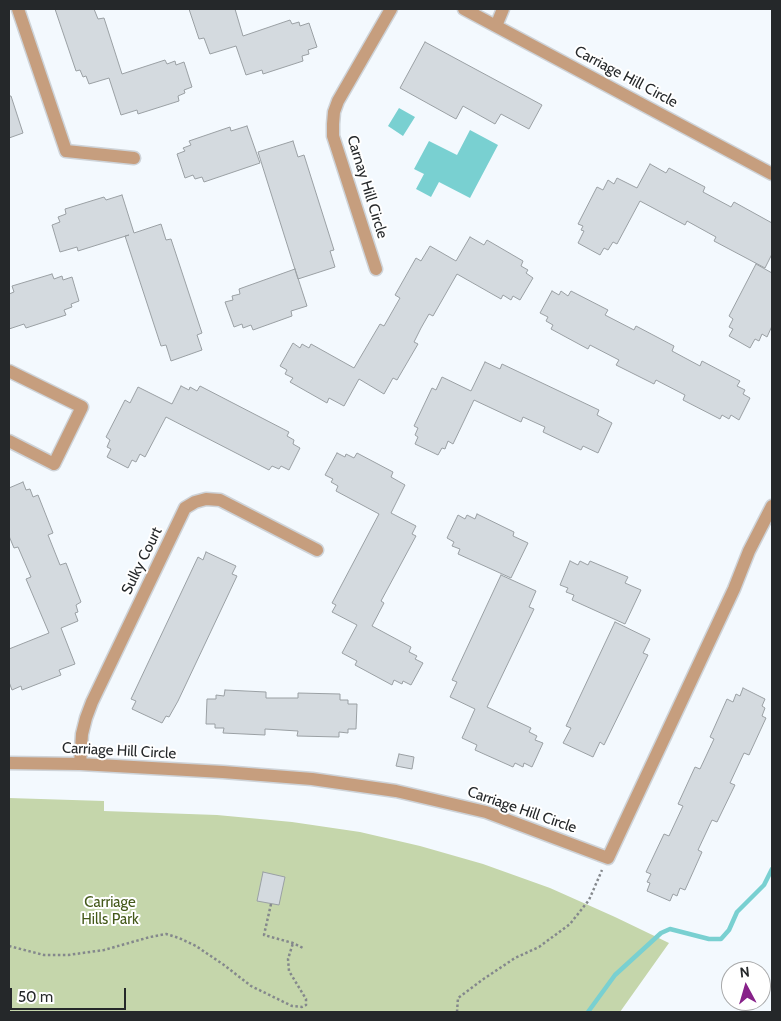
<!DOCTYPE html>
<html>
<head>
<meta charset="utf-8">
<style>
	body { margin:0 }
	#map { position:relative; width:781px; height:1021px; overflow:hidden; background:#f3f9fe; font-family:Cabin,sans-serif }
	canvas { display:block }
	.frame { position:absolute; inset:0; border:10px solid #25282a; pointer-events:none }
	.north { position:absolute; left:721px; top:961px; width:50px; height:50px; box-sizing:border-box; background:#fff; border:1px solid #a8a9aa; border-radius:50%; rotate:354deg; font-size:14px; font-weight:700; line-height:20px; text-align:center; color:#25282a }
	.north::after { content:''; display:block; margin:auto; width:18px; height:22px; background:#872189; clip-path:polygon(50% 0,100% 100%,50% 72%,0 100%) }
	.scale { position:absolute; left:10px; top:988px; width:116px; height:22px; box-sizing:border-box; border:2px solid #25282a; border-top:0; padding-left:6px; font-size:15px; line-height:18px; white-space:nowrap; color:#25282a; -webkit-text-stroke:4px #fff; paint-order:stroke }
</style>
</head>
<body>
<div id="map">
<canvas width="781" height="1021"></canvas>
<div class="frame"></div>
<div class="north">N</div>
<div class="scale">50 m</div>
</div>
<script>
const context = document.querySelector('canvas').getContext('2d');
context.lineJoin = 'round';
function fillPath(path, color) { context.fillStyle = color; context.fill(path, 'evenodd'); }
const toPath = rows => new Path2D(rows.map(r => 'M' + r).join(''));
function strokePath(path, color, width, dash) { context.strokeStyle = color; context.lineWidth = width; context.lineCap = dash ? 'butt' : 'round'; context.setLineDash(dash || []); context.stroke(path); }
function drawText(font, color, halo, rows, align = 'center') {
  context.font = font + ' Cabin,sans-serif'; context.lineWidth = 4; context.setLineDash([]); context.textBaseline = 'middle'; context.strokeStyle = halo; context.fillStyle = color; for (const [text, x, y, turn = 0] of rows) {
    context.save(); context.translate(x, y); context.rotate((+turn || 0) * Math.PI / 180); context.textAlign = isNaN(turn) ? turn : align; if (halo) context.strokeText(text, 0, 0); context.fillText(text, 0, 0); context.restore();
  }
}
fillPath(toPath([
	[9,798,104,801,104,811,217,815,292,822,360,832,420,846,483,864,550,888,615,917,669,943,620,1012,9,1012]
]), '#c5d6ab');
fillPath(toPath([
	[399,108,415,117,403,136,388,126],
	[470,130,498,145,470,198,439,182,431,197,416,189,424,174,414,169,429,141,457,155]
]), '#79d0d1');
strokePath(toPath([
	[588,1012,615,975,661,933,670,929,709,939,721,939,729,930,737,912,764,885,772,869]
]), '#79d0d1', 4.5);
const building = toPath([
	[55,9,94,9,98,19,104,18,122,74,165,60,167,64,175,61,176,65,184,62,192,87,184,90,185,93,178,96,179,101,138,114,137,110,121,115,109,78,89,84,86,76,83,77,80,70,76,71,55,9],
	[189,9,235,9,243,36,290,20,292,24,299,22,300,26,309,23,317,47,308,50,309,54,302,56,303,61,263,74,262,70,246,75,236,46,210,54,204,38,199,39,189,9],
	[425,42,542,105,529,129,501,114,495,124,463,106,456,119,400,88,425,42],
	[9,96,11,96,23,133,9,138,9,96],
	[247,126,260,163,204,182,202,177,195,179,193,175,185,178,177,154,185,151,183,148,191,145,189,141,230,127,231,131,247,126],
	[293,141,298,157,304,155,334,250,330,251,335,267,298,279,258,152,293,141],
	[650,164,666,173,669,168,705,187,703,192,731,207,734,202,772,223,772,254,765,268,714,241,716,237,687,221,685,225,640,201,617,244,613,242,608,250,604,248,600,255,578,243,584,231,581,230,583,226,578,224,597,187,603,190,608,180,614,184,617,178,637,188,650,164],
	[122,195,134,233,161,224,166,240,171,239,202,333,197,335,202,350,171,361,166,345,161,346,125,236,129,235,78,251,77,247,60,252,52,225,60,222,58,217,66,214,65,209,104,197,106,200,122,195],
	[470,237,484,245,487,240,523,261,521,266,528,270,526,273,533,278,520,300,513,296,511,300,503,295,501,299,457,274,433,316,429,314,421,328,414,342,418,344,397,380,393,378,384,394,359,379,344,406,329,398,327,403,290,382,293,378,285,374,287,370,280,366,293,343,300,348,302,344,309,348,311,344,354,368,380,324,384,326,400,298,395,295,416,258,421,261,430,246,456,261,470,237],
	[756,264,772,273,772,326,767,337,762,334,759,341,755,339,750,348,729,336,733,329,729,327,733,319,729,316,756,264],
	[295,269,307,306,291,311,292,316,253,330,251,325,243,328,242,324,234,327,225,302,233,300,232,296,240,294,239,289,295,269],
	[52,274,54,279,62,276,63,280,72,277,79,301,71,304,72,307,64,310,66,315,26,328,24,324,9,329,9,294,14,292,12,286,52,274],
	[552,291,559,295,561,291,568,296,571,291,608,310,605,315,634,330,636,326,674,346,672,351,700,366,702,361,740,381,737,386,745,390,743,394,750,398,739,420,731,415,729,419,722,415,720,419,683,400,685,395,656,380,654,384,616,365,619,360,590,345,588,349,551,329,553,325,546,321,548,317,540,313,552,291],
	[485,362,500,369,502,364,599,410,597,415,612,423,598,453,583,446,581,450,543,432,545,427,523,417,521,422,474,400,453,444,448,441,445,449,442,448,438,455,415,444,418,437,415,435,418,428,414,426,432,388,436,390,442,377,471,391,485,362],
	[181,386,189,390,190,387,197,391,200,386,289,432,287,436,294,440,293,444,300,448,289,470,281,466,279,469,272,466,269,470,166,417,145,457,140,454,136,462,132,460,128,468,107,457,111,449,107,447,110,440,106,437,125,400,130,403,138,387,172,404,181,386],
	[337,453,345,457,346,454,354,458,357,453,393,472,391,477,405,485,391,513,416,526,412,534,416,536,381,601,384,603,372,626,411,647,409,652,417,656,415,659,423,663,411,685,403,681,402,684,394,680,392,685,355,665,357,661,342,653,357,625,332,612,336,605,332,603,379,514,336,491,338,486,331,482,333,479,325,475,337,453],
	[23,482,26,490,30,489,33,497,38,495,53,533,48,535,60,565,66,563,81,602,76,605,78,612,75,613,78,621,61,628,75,664,59,670,61,675,22,690,21,686,12,690,9,682,9,649,49,633,26,579,31,577,18,547,14,548,9,536,9,488,23,482],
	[477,514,514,532,513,536,528,543,511,578,458,554,460,549,452,546,454,542,447,538,458,515,465,519,467,515,475,519,477,514],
	[206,552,236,566,232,574,237,576,178,701,169,717,166,716,162,723,132,709,136,701,131,699,198,557,203,560,206,552],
	[570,561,578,565,580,561,588,565,590,561,628,577,625,583,641,590,625,624,572,600,574,595,566,592,568,588,560,585,570,561],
	[501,575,536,591,529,607,534,609,487,707,531,728,529,732,537,736,535,740,543,743,532,767,524,763,523,767,515,763,513,767,475,750,477,745,462,738,475,709,450,697,457,682,452,680,501,575],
	[615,622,650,639,643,653,648,655,604,745,600,742,593,757,563,743,571,728,566,726,615,622],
	[743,688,765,699,762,706,765,708,762,716,766,718,749,755,744,753,730,783,735,785,717,822,712,820,698,850,702,852,685,890,680,888,677,896,673,894,670,901,647,891,650,883,647,882,651,874,646,872,664,834,669,836,683,806,678,804,695,767,700,769,714,739,710,737,727,699,733,702,736,694,740,696,743,688],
	[225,690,266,692,266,698,298,698,298,693,340,694,340,700,348,700,348,704,357,704,356,729,348,729,348,733,339,732,339,737,297,736,298,731,265,729,265,735,223,733,224,728,215,728,215,724,206,724,207,699,216,699,216,695,224,696,225,690],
	[399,754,414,757,412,769,396,766,399,754],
	[263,872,285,877,279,905,257,901,263,872]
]);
fillPath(building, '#d4dadf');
strokePath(building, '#9aa0a4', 1);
const minor = toPath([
	[18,9,66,151,134,158],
	[464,9,772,174],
	[496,26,503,9],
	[376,269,333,136,333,124,334,112,338,101,391,9],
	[9,371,82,407,54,464,9,441],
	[9,763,80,764,223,772,312,779,396,791,486,812,608,858,734,589,749,551,772,506],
	[80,764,82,734,86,718,92,702,185,508,195,502,206,499,220,500,317,550]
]);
strokePath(minor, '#ced3d8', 15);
strokePath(toPath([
	[271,904,264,935,293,943,303,948],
	[9,946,44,955,68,955,104,950,150,937,166,934,179,938,196,946,224,965,251,986,292,1006,302,1007,306,1005,306,999,289,971,288,959,293,943],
	[457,1012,458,998,482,980,515,958,539,947,570,924,589,900,602,870]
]), '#84888c', 2.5, [2.5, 2.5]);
strokePath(minor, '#c69e7e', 12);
drawText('15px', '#25282a', '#fff', [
	["Carriage Hill Circle",626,77,28],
	["Carnay Hill Circle",367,187,73],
	["Sulky Court",142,561,-64],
	["Carriage Hill Circle",119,751,3],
	["Carriage Hill Circle",522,810,19]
]);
drawText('15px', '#44591a', '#fff', [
	["Carriage",110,903],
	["Hills Park",110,920]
]);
</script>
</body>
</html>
